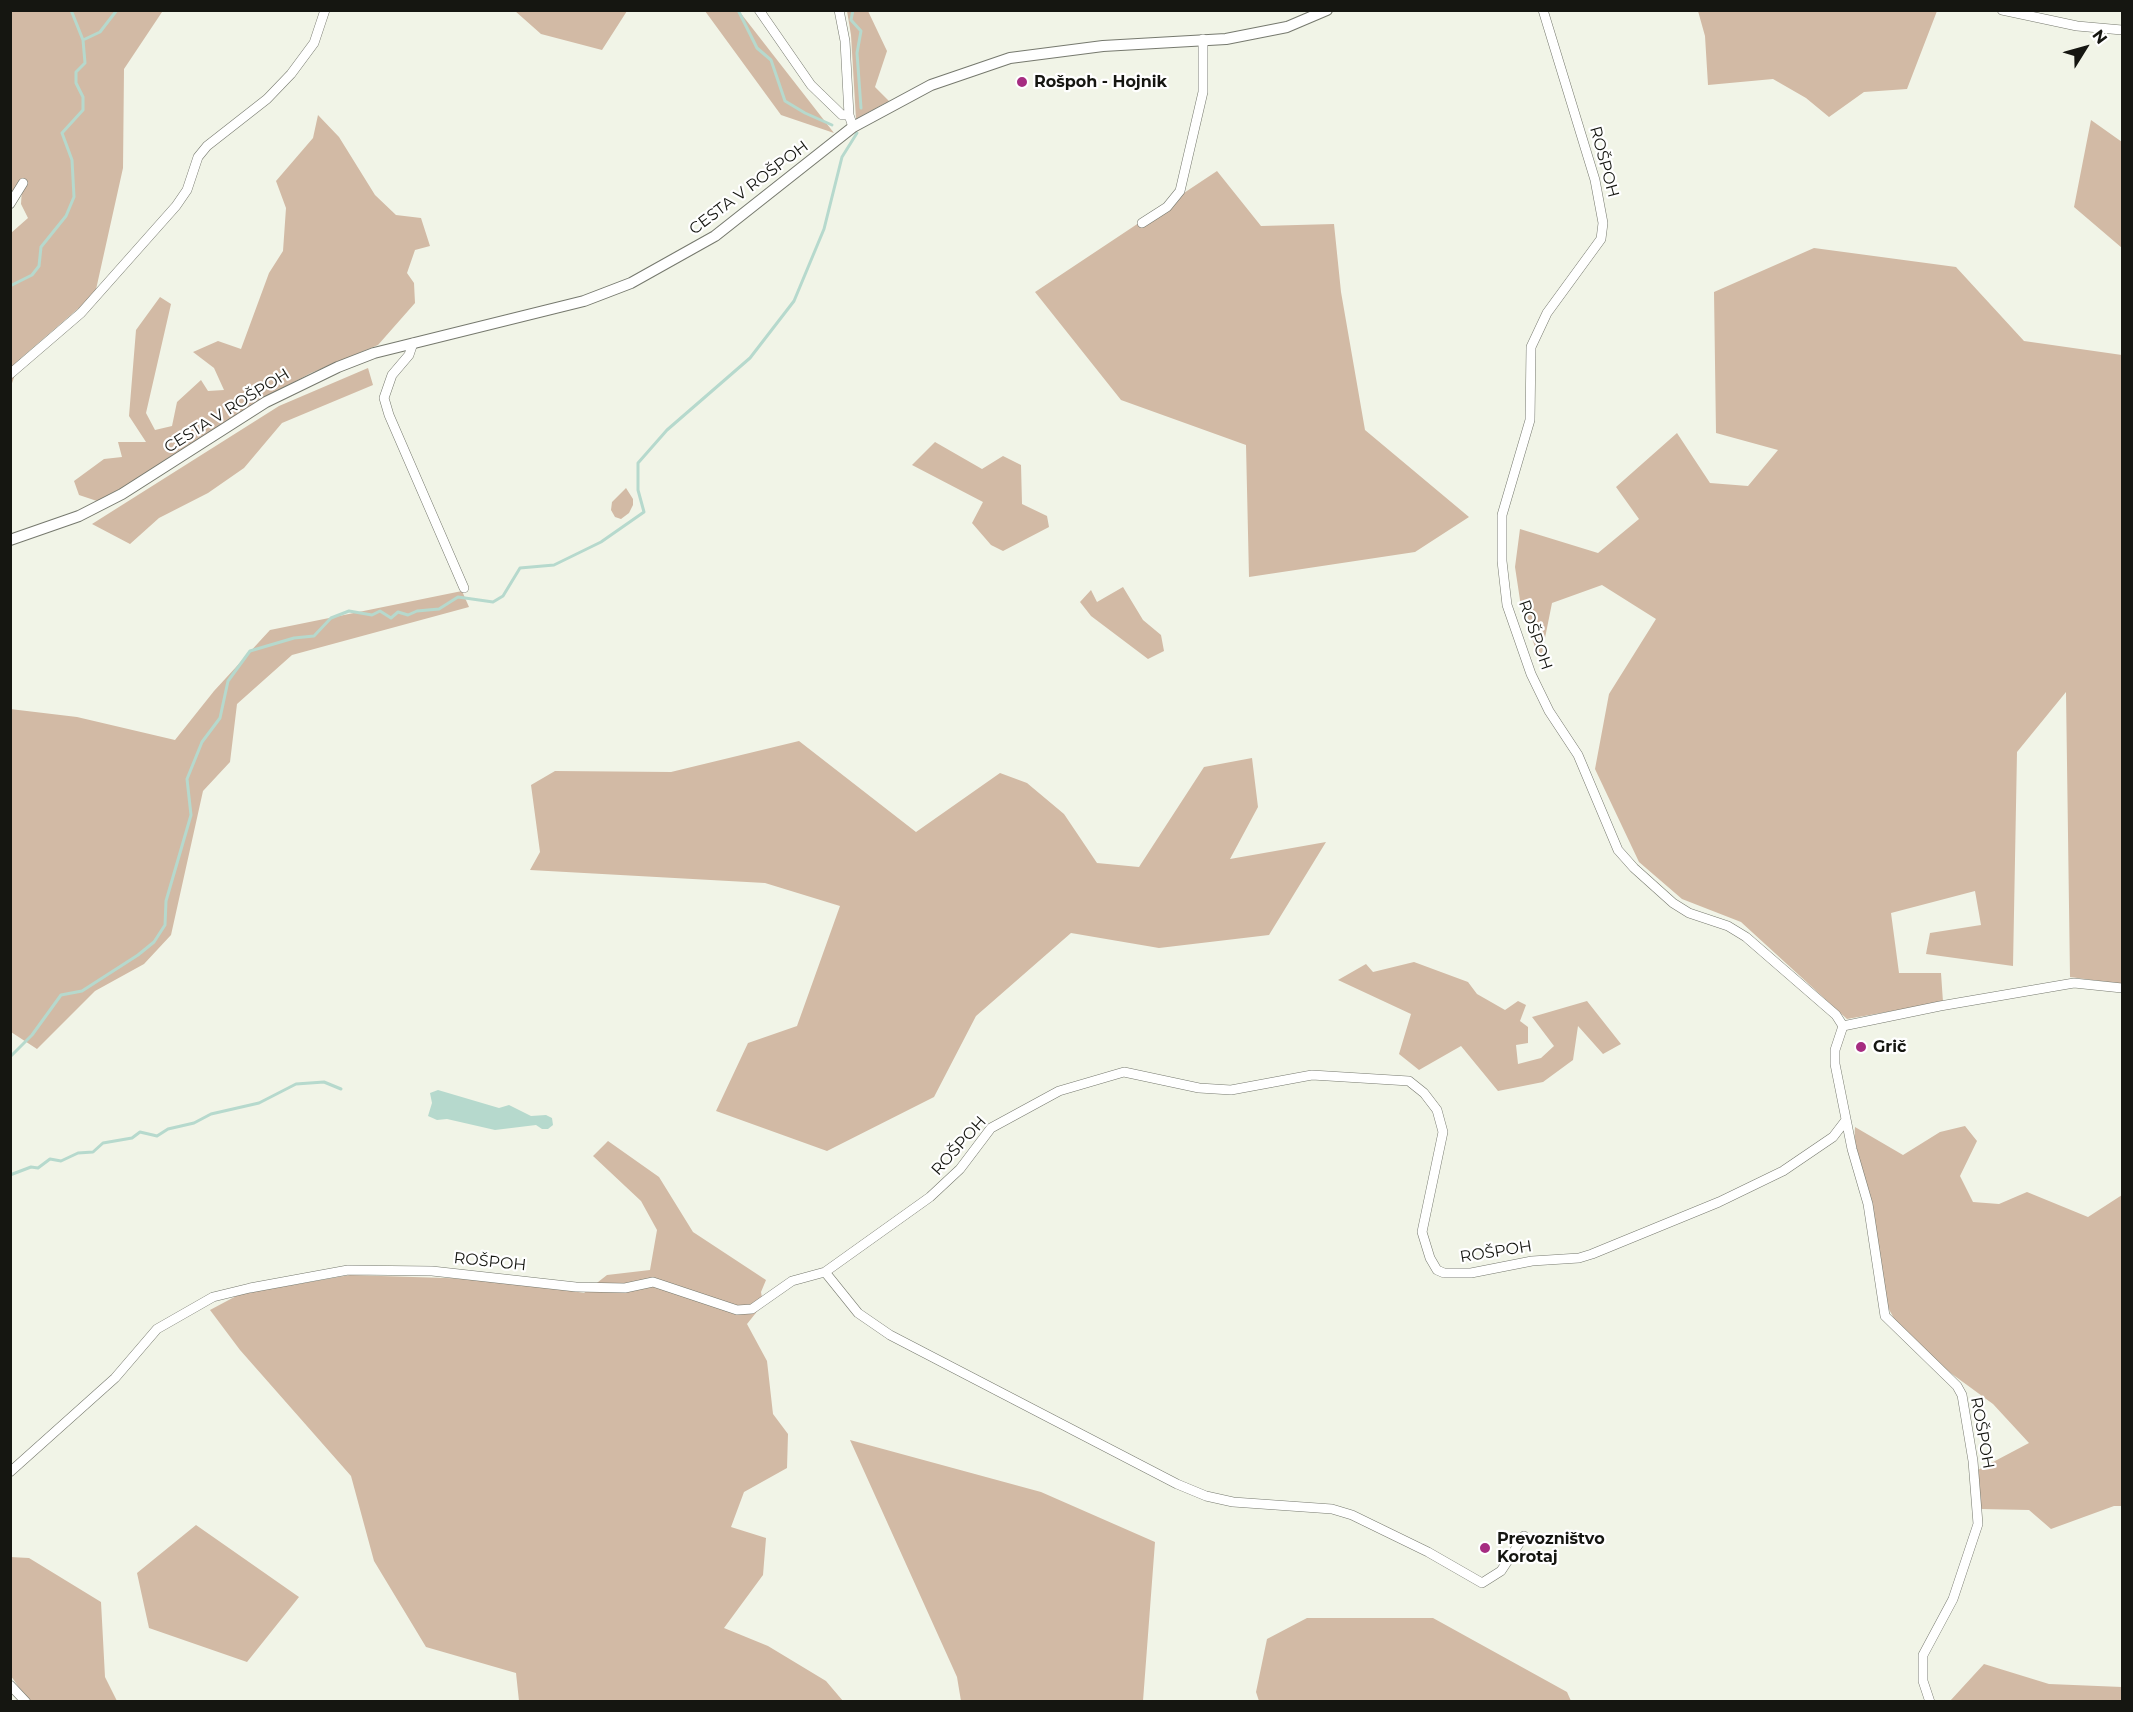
<!DOCTYPE html>
<html>
<head>
<meta charset="utf-8">
<style>
	body { margin:0 }
	#map { position:relative; width:2133px; height:1712px; overflow:hidden; background:#f1f4e7; font-family:Montserrat,sans-serif }
	canvas { display:block }
	.frame { position:absolute; inset:0; border:12px solid #151611; pointer-events:none }
	.north { position:absolute; left:2055px; top:18px; width:60px; height:60px; -webkit-text-stroke:4px #fff; paint-order:stroke; rotate:53deg; font-size:16px; font-weight:700; line-height:24px; text-align:center; color:#151611 }
	.north::after { content:''; display:block; margin:auto; width:21px; height:27px; background:#151611; clip-path:polygon(50% 0,100% 100%,50% 72%,0 100%) }
</style>
</head>
<body>
<div id="map">
<canvas width="2133" height="1712"></canvas>
<div class="frame"></div>
<div class="north">N</div>
</div>
<script>
const context = document.querySelector('canvas').getContext('2d');
context.lineJoin = 'round';
function fillPath(path, color) { context.fillStyle = color; context.fill(path, 'evenodd'); }
const toPath = rows => new Path2D(rows.map(r => 'M' + r).join(''));
function strokePath(path, color, width, dash) { context.strokeStyle = color; context.lineWidth = width; context.lineCap = dash ? 'butt' : 'round'; context.setLineDash(dash || []); context.stroke(path); }
function drawText(font, color, halo, rows, align = 'center') {
  context.font = font + ' Montserrat,sans-serif'; context.lineWidth = 4.5; context.setLineDash([]); context.textBaseline = 'middle'; context.strokeStyle = halo; context.fillStyle = color; for (const [text, x, y, turn = 0] of rows) {
    context.save(); context.translate(x, y); context.rotate((+turn || 0) * Math.PI / 180); context.textAlign = isNaN(turn) ? turn : align; if (halo) context.strokeText(text, 0, 0); context.fillText(text, 0, 0); context.restore();
  }
}
fillPath(toPath([
	[11,11,162,12,124,69,123,168,95,294,21,358,11,386,11,233,28,218,21,204,22,188,11,193],
	[515,11,627,11,602,50,541,34],
	[705,11,739,11,834,133,781,115],
	[847,11,868,11,887,51,875,87,889,101,856,119,851,35],
	[1698,11,1698,10,1937,11,1907,89,1864,92,1829,117,1806,98,1773,79,1708,85,1705,36],
	[318,115,339,137,375,195,396,215,421,218,430,246,415,250,407,273,414,283,415,303,378,345,311,373,251,405,146,475,97,501,79,495,74,481,104,459,122,457,118,442,146,442,129,416,136,330,160,297,171,304,146,413,155,430,172,426,177,402,201,380,208,391,224,390,214,368,193,352,218,341,241,349,269,273,283,251,286,208,276,181,313,138],
	[2091,120,2122,142,2122,248,2074,207],
	[1217,171,1261,226,1334,224,1341,292,1365,430,1469,517,1415,552,1249,577,1246,445,1121,400,1035,292],
	[1814,248,1956,267,2024,341,2122,355,2122,984,2070,977,2066,692,2017,752,2013,966,1926,954,1930,933,1981,925,1975,891,1891,913,1899,973,1941,973,1943,1002,1847,1019,1741,922,1682,899,1639,862,1595,769,1609,694,1656,619,1602,585,1552,603,1540,663,1520,600,1515,567,1520,529,1598,553,1639,519,1616,487,1677,433,1710,483,1748,486,1778,450,1716,433,1714,292],
	[368,368,373,385,282,423,244,468,208,493,159,518,130,544,92,524,279,406],
	[935,442,982,469,1003,456,1021,465,1022,504,1047,516,1049,527,1003,551,991,545,972,523,983,502,912,465],
	[626,488,633,499,633,505,629,513,621,519,615,517,611,510,612,502],
	[1123,587,1143,620,1161,635,1164,651,1148,659,1091,616,1080,602,1091,590,1097,602],
	[462,591,469,607,292,655,237,704,230,762,203,791,171,935,144,964,95,991,37,1049,11,1032,10,709,77,717,175,740,214,691,270,630],
	[799,741,916,832,1000,773,1027,783,1064,814,1097,863,1139,867,1204,767,1252,758,1258,807,1230,859,1326,842,1269,935,1159,948,1071,933,976,1016,934,1097,827,1151,716,1111,748,1043,797,1026,840,906,765,883,530,870,540,852,531,785,555,771,671,772],
	[1414,962,1468,982,1477,994,1505,1010,1518,1001,1526,1005,1520,1021,1528,1027,1528,1043,1516,1045,1518,1064,1541,1058,1554,1046,1532,1017,1587,1001,1621,1044,1603,1054,1578,1026,1573,1060,1543,1082,1498,1091,1461,1046,1419,1070,1399,1054,1411,1014,1338,980,1366,964,1373,972],
	[1965,1126,1977,1141,1960,1176,1973,1202,1999,1204,2027,1192,2088,1217,2122,1195,2122,1506,2114,1506,2051,1529,2029,1510,1981,1509,1976,1471,2029,1443,1993,1404,1926,1355,1898,1326,1884,1300,1854,1146,1855,1127,1903,1155,1940,1132],
	[608,1141,659,1177,693,1232,766,1280,761,1292,763,1304,747,1324,767,1361,773,1414,788,1434,787,1468,744,1492,731,1527,766,1538,763,1575,724,1628,768,1646,826,1681,843,1701,519,1701,516,1673,426,1647,374,1561,351,1476,240,1350,210,1310,240,1294,350,1275,507,1280,584,1293,607,1275,650,1270,657,1230,641,1201,593,1156],
	[850,1440,1041,1492,1155,1542,1143,1701,961,1701,957,1677],
	[196,1525,299,1597,247,1662,149,1628,137,1573],
	[10,1557,29,1558,101,1602,105,1677,117,1701,28,1701,11,1676],
	[1307,1618,1433,1618,1567,1692,1571,1701,1259,1701,1256,1692,1267,1639],
	[1984,1664,2049,1684,2122,1687,2122,1701,1950,1701]
]), '#d2baa5');
fillPath(toPath([
	[438,1090,499,1108,509,1105,531,1116,546,1115,552,1118,553,1125,548,1129,542,1129,536,1125,495,1130,447,1119,437,1120,428,1116,432,1103,430,1093]
]), '#b6d9cd');
strokePath(toPath([
	[738,10,757,48,771,60,785,101,805,113,832,125],
	[853,10,851,20,861,31,857,53,861,108],
	[83,40,100,32,117,10],
	[10,286,32,275,39,266,41,247,66,216,74,197,72,160,62,133,83,110,83,97,76,83,76,72,85,63,83,40,71,10],
	[10,1057,32,1035,61,995,82,991,138,955,154,942,165,925,166,901,191,815,187,779,202,742,220,718,228,681,250,651,294,638,314,636,331,618,349,611,372,615,380,611,391,618,398,612,408,615,417,611,439,609,458,597,493,602,503,596,520,568,554,565,601,542,644,512,638,490,638,463,667,430,750,358,794,301,824,229,842,157,857,133],
	[10,1175,31,1167,38,1168,50,1159,61,1161,78,1153,93,1152,103,1143,132,1138,140,1132,157,1136,168,1129,194,1123,211,1114,259,1103,296,1084,324,1082,341,1089]
]), '#b6d9cd', 3);
const minor = toPath([
	[759,10,811,85,842,115,849,115,853,127],
	[839,10,845,41,849,115],
	[1543,10,1595,180,1603,223,1601,239,1547,313,1531,347,1530,420,1502,515,1502,561,1507,605,1531,674,1549,711,1578,755,1618,850,1634,868,1673,903,1689,913,1728,926,1746,937,1836,1015,1843,1026],
	[2002,10,2077,26,2122,30],
	[10,204,23,183],
	[1142,223,1167,207,1180,191,1203,92,1203,39],
	[413,343,409,355,392,375,384,398,389,415,464,588],
	[10,374,81,313,176,206,187,190,198,157,207,146,267,99,291,74,314,43,325,10],
	[1843,1026,1835,1050,1835,1064,1852,1149,1868,1204,1885,1316,1957,1386,1962,1395,1973,1461,1978,1524,1953,1599,1923,1655,1923,1681,1930,1702],
	[1843,1026,1940,1006,2074,983,2122,988],
	[825,1272,858,1313,890,1335,1177,1484,1206,1496,1233,1502,1332,1509,1352,1515,1428,1552,1482,1583,1501,1571,1524,1536],
	[10,1472,115,1378,157,1329,213,1297,250,1288,348,1270,432,1271,576,1287,625,1288,653,1282,737,1310,752,1309,792,1281,825,1272,930,1197,960,1169,991,1128,1059,1091,1124,1072,1199,1088,1231,1090,1312,1075,1409,1081,1424,1093,1437,1110,1443,1132,1422,1232,1430,1258,1437,1270,1444,1273,1471,1273,1532,1261,1579,1258,1592,1254,1719,1202,1783,1171,1833,1137,1846,1120],
	[10,1685,26,1702]
]);
const tertiary = toPath([
	[10,540,79,516,122,494,266,402,338,367,374,353,584,301,631,283,715,236,853,127,931,85,1010,58,1103,46,1226,39,1287,27,1327,10]
]);
strokePath(minor, '#76796e', 10);
strokePath(tertiary, '#76796e', 12);
strokePath(minor, '#fff', 9);
strokePath(tertiary, '#fff', 10);
for (const [x, y, r, color] of [
	[1022,82,6,"#a62c81"],
	[1861,1047,6,"#a62c81"],
	[1485,1548,6,"#a62c81"]
]) { const dot = new Path2D(); dot.arc(x, y, r, 0, 2 * Math.PI); context.fillStyle = color; context.fill(dot); strokePath(dot, '#fff', 2); }
drawText('bold 16px', '#151611', '#fff', [
	["Rošpoh - Hojnik",1034,82],
	["Grič",1873,1047],
	["Prevozništvo",1497,1539],
	["Korotaj",1497,1557]
], 'left');
drawText('16px', '#151611', '#fff', [
	["ROŠPOH",1604,162,75],
	["CESTA V ROŠPOH",749,188,-37],
	["CESTA V ROŠPOH",227,411,-32],
	["ROŠPOH",1535,635,71],
	["ROŠPOH",959,1146,-48],
	["ROŠPOH",1496,1252,-9],
	["ROŠPOH",490,1262,6],
	["ROŠPOH",1982,1433,80]
]);
</script>
</body>
</html>
